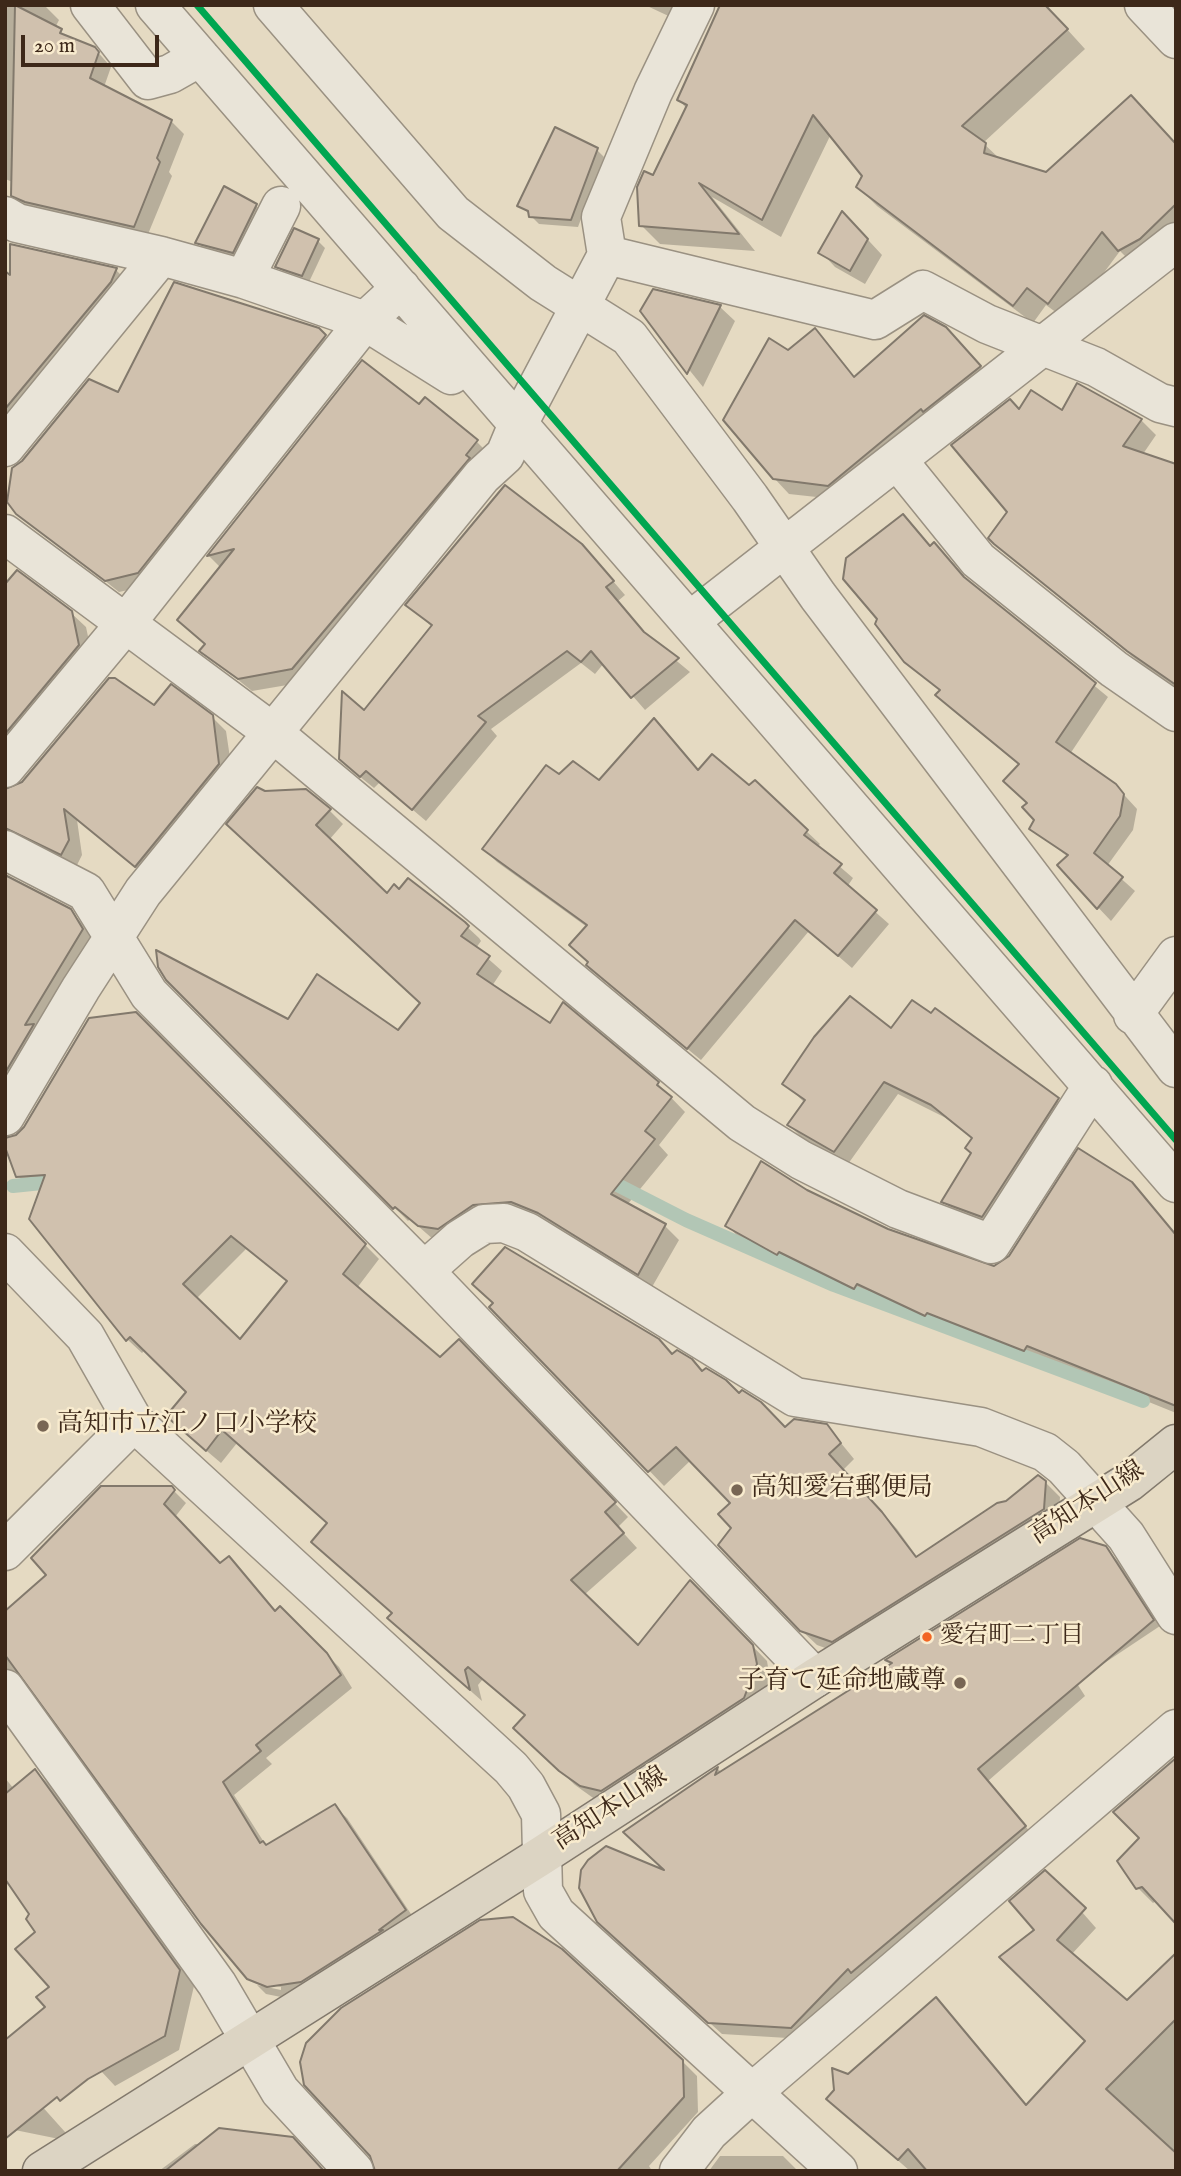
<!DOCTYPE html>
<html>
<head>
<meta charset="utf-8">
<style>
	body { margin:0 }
	#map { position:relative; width:1181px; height:2176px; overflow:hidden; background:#e5dac2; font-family:"IM FELL English",serif }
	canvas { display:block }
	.frame { position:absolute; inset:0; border:7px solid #3d2819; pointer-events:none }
	.scale { position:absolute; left:21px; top:35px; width:138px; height:32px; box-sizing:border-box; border:4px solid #3d2819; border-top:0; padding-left:9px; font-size:21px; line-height:24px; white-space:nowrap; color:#3d2819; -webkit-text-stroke:5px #f8ebce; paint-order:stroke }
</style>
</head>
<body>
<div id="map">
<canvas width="1181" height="2176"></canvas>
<div class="frame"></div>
<div class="scale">20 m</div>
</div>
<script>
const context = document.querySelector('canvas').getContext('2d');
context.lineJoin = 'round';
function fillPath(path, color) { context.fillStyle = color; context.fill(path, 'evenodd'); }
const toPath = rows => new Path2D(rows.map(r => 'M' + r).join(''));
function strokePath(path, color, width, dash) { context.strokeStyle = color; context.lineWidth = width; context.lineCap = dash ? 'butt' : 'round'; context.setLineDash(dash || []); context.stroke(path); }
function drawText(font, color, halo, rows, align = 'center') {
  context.font = font + ' "IM FELL English","Noto Serif JP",serif'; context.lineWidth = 5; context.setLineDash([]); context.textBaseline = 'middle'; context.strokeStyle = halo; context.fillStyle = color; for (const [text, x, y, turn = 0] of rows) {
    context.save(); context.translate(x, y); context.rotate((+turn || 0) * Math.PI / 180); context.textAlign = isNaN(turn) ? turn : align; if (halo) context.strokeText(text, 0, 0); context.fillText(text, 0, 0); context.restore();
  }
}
fillPath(toPath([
	[5,5,46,7,59,20,55,28,68,38,94,48,111,67,104,87,171,121,184,134,169,172,172,176,146,239,26,208,13,195,13,182,5,179],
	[645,5,700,5,692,27],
	[1045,5,1085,49,983,143,1001,160,1046,174,1176,145,1176,241,1138,269,1120,251,1068,321,1046,305,1033,323,877,206,858,187,865,175,831,134,781,237,712,197,755,251,660,244,641,225,653,178,687,109,679,100],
	[597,150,604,157,578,227,539,224,520,205],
	[225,189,256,206,271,221,248,267,212,257,197,242],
	[857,228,882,255,865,284,835,267,821,252],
	[295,230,318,241,325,248,309,282,284,273,277,266],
	[116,270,130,284,5,443,5,274,11,279],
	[720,307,735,321,703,387,642,311],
	[318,330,337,349,151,585,119,592,18,512,118,394],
	[815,331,855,378,961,344,994,382,844,500,789,494,774,478],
	[363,362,419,407,477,442,489,454,305,682,252,691,202,651,207,645,221,568,209,556],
	[1019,411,1141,420,1156,435,1143,454,1176,465,1176,688,1144,666,1005,553],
	[934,544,970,583,1108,697,1070,754,1115,785,1137,809,1133,830,1107,866,1135,891,1111,921,1059,866,1068,857,1031,828,1036,820,1020,766,951,709,937,695,941,691,905,661,931,547],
	[594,559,625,595,618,601,649,638,690,672,645,710,604,663,595,674,581,663,491,729,497,736,426,821,380,782,374,788,354,772,364,713,432,627,407,605],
	[5,587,71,613,86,627,93,660,5,764],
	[154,707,211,716,226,731,233,778,149,879,77,820,82,855,76,867,5,848,5,791,12,790],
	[699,772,749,788,755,783,820,844,817,847,853,878,847,887,889,924,852,968,809,931,701,1060,601,978,587,927,497,862,484,849,559,776,599,782],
	[329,810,343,824,329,840,387,895,464,924,479,938,481,941,476,948,502,971,492,986,550,1025,658,1084,685,1112,659,1145,668,1155,627,1205,665,1226,679,1240,652,1287,554,1227,434,1240,410,1219,408,1221,168,979,288,1021,399,1033,422,1004,242,838],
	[5,874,69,910,84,925,96,944,5,1110],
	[136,1014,379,1259,357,1288,440,1360,473,1355,628,1517,618,1527,637,1548,584,1595,638,1648,690,1582,767,1661,770,1679,758,1712,596,1800,575,1785,529,1742,526,1716,483,1679,478,1685,482,1701,404,1632,329,1523,237,1443,221,1463,182,1430,188,1392,145,1350,142,1353,128,1340,31,1218,41,1190,32,1190,18,1176],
	[246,1249,288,1282,240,1342,196,1299],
	[891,1031,1057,1100,1070,1113,996,1229,956,1214,943,1201,972,1153,973,1139,946,1118,898,1094,848,1164,802,1138,789,1125,805,1103,784,1083],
	[806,1192,888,1230,993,1268,1011,1257,1176,1235,1176,1413,1040,1358,1037,1363,940,1325,938,1327,870,1295,867,1301,792,1264,790,1266,740,1239,728,1226],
	[506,1249,658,1340,673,1355,739,1396,785,1429,827,1426,854,1459,843,1470,897,1529,918,1558,1045,1482,1060,1497,1058,1524,847,1656,817,1645,801,1630,732,1503,691,1460,664,1486,492,1307],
	[171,1488,186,1503,175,1517,220,1565,241,1570,276,1612,280,1608,339,1667,352,1688,266,1758,272,1764,234,1795,267,1847,334,1806,347,1818,417,1923,286,1998,266,1994,257,1985,281,1990,281,1987,253,1981,27,1680,11,1681,5,1676,5,1613],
	[1105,1548,1118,1561,1160,1626,1076,1682,1085,1696,988,1781,1036,1839,804,2039,722,2034,611,1933,670,1874,626,1832,718,1769,722,1773,892,1665,887,1661],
	[1176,1760,1176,1924,1156,1901,1153,1903,1138,1888,1141,1838],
	[35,1771,50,1785,194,1986,179,2050,115,2086,101,2071,52,1987,31,1913,5,1876,5,1778,14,1789],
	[1060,1887,1096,1928,1071,1955,1127,2003,1159,2000,1176,2019,1176,2171,910,2171,828,2099,848,2076,936,1999,1028,2106,1088,2041,1036,1930],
	[682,2061,697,2076,698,2112,649,2166,652,2171,421,2171,376,2164,306,2084],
	[5,2065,74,2142,5,2128],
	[195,2144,201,2144,323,2171,159,2171],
	[720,2156,783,2156,798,2171,709,2171]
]), '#0003');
strokePath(toPath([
	[602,1177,686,1220,834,1285,1143,1401],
	[13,1186,61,1181]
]), '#b2c6b5', 14);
const building = toPath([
	[15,5,62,29,60,33,95,47,99,52,90,78,172,120,157,158,160,162,134,227,25,202,11,196,15,5],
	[720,5,1045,5,1068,29,962,126,986,143,984,153,1046,172,1131,95,1176,144,1176,204,1140,239,1118,251,1102,232,1048,304,1027,288,1013,306,856,187,862,176,813,115,762,220,699,183,739,234,639,226,637,187,644,171,653,175,687,105,677,100,720,5],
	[555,127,598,148,571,220,529,217,528,211,517,206,555,127],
	[224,186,257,204,233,253,195,243,224,186],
	[842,211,868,239,850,271,818,253,842,211],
	[294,228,319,239,302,276,275,267,294,228],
	[10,244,117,268,111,282,5,409,5,271,10,275,10,244],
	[174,282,319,328,326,335,138,573,105,581,16,514,7,502,12,468,22,461,89,379,118,392,174,282],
	[653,289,721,305,687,374,640,311,653,289],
	[924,315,946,327,981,366,923,412,921,409,828,486,773,479,723,420,769,338,788,350,815,328,854,377,924,315],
	[362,360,419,404,425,397,478,440,466,455,470,458,292,669,238,679,199,651,205,644,177,620,234,549,207,556,362,360],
	[1077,383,1142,419,1123,446,1176,464,1176,685,1127,651,994,544,988,538,1007,512,951,445,1010,399,1019,409,1031,390,1062,410,1077,383],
	[505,485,582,544,614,581,606,587,644,632,679,658,631,698,591,651,581,662,567,651,478,716,486,722,412,810,366,771,360,777,339,759,342,691,364,710,432,625,405,605,505,485],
	[903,514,930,546,934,542,964,577,1096,683,1056,742,1116,784,1124,794,1120,816,1094,853,1123,877,1097,909,1057,865,1068,855,1029,829,1034,820,1022,807,1027,803,1003,781,1019,764,935,695,940,690,904,662,875,624,877,619,843,579,846,558,903,514],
	[17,570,72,611,79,645,5,734,5,584,17,570],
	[109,678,115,678,154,705,171,684,213,715,219,764,135,867,64,809,69,840,61,855,5,828,5,789,22,782,109,678],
	[654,718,698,770,712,754,749,785,755,780,808,830,804,835,842,864,834,873,877,910,838,956,795,920,687,1049,586,965,588,962,569,945,587,925,482,849,546,765,559,774,573,761,599,780,654,718],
	[257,787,265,791,306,789,331,809,316,825,387,893,394,884,399,889,408,878,465,922,469,926,461,936,490,956,477,974,550,1023,563,1002,659,1082,657,1085,672,1097,645,1131,655,1139,611,1194,666,1224,638,1275,538,1213,511,1202,473,1205,438,1229,418,1226,395,1207,393,1209,166,980,158,967,156,950,288,1019,317,974,398,1030,420,1003,226,824,257,787],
	[5,875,71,909,83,929,25,1025,34,1024,5,1073,5,875],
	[850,996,891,1028,912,1000,931,1013,935,1008,1059,1098,982,1217,941,1202,971,1153,965,1148,972,1138,931,1105,884,1082,834,1152,787,1125,805,1100,782,1084,814,1037,850,996],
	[136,1012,366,1244,343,1274,440,1357,459,1339,616,1502,605,1512,624,1533,571,1580,638,1645,690,1580,753,1645,757,1664,744,1698,601,1791,580,1786,559,1771,513,1728,525,1715,468,1667,465,1670,470,1690,387,1618,392,1613,311,1542,327,1523,222,1430,206,1451,166,1416,186,1392,130,1337,126,1341,29,1219,45,1175,16,1177,5,1147,5,1138,16,1135,24,1127,89,1018,136,1012],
	[231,1236,287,1281,240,1339,183,1284,231,1236],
	[1078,1148,1132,1182,1176,1235,1176,1406,1027,1346,1024,1351,927,1313,925,1316,857,1284,854,1289,779,1252,777,1255,725,1226,761,1161,807,1190,888,1229,994,1266,1009,1256,1078,1148],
	[505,1247,659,1339,672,1354,677,1350,692,1359,702,1371,706,1368,726,1380,739,1393,742,1390,761,1402,785,1427,794,1419,827,1424,841,1443,829,1454,882,1512,916,1557,997,1503,1006,1501,1038,1475,1046,1481,1044,1509,832,1642,800,1631,718,1545,731,1528,718,1514,730,1503,676,1447,648,1472,489,1307,493,1303,472,1284,505,1247],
	[101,1486,172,1486,175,1490,164,1504,220,1563,229,1556,275,1611,280,1606,327,1653,341,1675,256,1745,261,1751,223,1782,260,1843,263,1841,266,1845,335,1804,406,1910,379,1930,383,1930,301,1982,267,1987,247,1979,201,1924,5,1655,5,1611,46,1575,31,1558,101,1486],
	[1080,1538,1106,1546,1154,1620,978,1769,1026,1826,851,1973,848,1969,791,2028,708,2023,597,1922,579,1888,581,1870,588,1860,606,1846,664,1870,623,1832,718,1767,715,1775,892,1663,885,1660,1080,1538],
	[1176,1758,1176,1924,1142,1887,1136,1889,1117,1861,1139,1838,1113,1812,1176,1758],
	[35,1769,180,1970,165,2036,88,2079,60,2101,57,2097,5,2139,5,2040,45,2007,36,1997,49,1987,15,1949,35,1932,26,1919,29,1914,5,1879,5,1794,35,1769],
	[1045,1870,1086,1908,1057,1940,1127,2000,1176,1953,1176,2019,1106,2089,1176,2153,1176,2171,927,2171,908,2149,898,2160,826,2099,834,2090,832,2068,848,2074,936,1997,1026,2105,1085,2041,999,1957,1034,1930,1009,1901,1045,1870],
	[513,1917,562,1949,683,2060,684,2097,617,2171,375,2171,370,2156,304,2085,300,2062,306,2043,341,2008,480,1920,513,1917],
	[219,2128,293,2137,324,2171,165,2171,219,2128]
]);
fillPath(building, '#d0c1ae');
strokePath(building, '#82796c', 2);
const minor = toPath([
	[90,5,148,80,170,74,200,57],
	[155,5,1176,1183],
	[273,5,453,213,543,283,629,337,750,498,818,596,1176,1068],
	[5,216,17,223,161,256,244,279,365,321,451,375],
	[607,255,875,320,923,290,987,324,1096,367,1160,403,1176,407],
	[244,279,281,206],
	[5,447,161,256],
	[898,461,978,560,1114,669,1176,712],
	[5,534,272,732,742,1123,801,1160,898,1209,991,1244,1093,1085],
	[690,621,1176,242],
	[5,768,126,623,365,321,401,288],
	[5,850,86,892,149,994,424,1271,815,1678],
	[1133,1015,1176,956],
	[5,1116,81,988,143,892,482,476,505,455,518,424,607,255,601,217,653,92,695,5],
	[424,1271,460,1239,484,1224,504,1223,527,1232,795,1397,981,1427,1045,1452,1064,1467,1126,1536,1176,1615],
	[5,1551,134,1422],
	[5,1689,217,1984,280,2091,354,2171],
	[679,2171,709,2132,754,2091,1176,1729]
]);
const tertiary = toPath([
	[1144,5,1176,39],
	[5,1253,85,1336,134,1422,511,1768,526,1786,541,1814,543,1891,556,1914,838,2171]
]);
const primary = toPath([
	[42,2171,541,1856,815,1678,1129,1482,1176,1444]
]);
strokePath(minor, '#9a9182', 41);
strokePath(tertiary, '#9a9182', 41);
strokePath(primary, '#82796c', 41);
strokePath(minor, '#e9e4d8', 38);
strokePath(tertiary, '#e9e4d8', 38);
strokePath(primary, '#dcd4c3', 38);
strokePath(toPath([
	[197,5,1176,1140]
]), '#00a651', 7);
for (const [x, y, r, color] of [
	[43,1426,7,"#786654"],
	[737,1490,7,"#786654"],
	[927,1637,6,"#f26522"],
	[960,1683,7,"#786654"]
]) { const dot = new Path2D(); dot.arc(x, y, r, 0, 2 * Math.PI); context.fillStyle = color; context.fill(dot); strokePath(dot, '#f8ebce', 2.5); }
drawText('24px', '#3d2819', '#f8ebce', [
	["愛宕町二丁目",940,1637]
], 'left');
drawText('26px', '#3d2819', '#f8ebce', [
	["高知市立江ノ口小学校",57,1426],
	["高知愛宕郵便局",751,1490],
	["子育て延命地蔵尊",946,1683,"right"]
], 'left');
drawText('26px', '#3d2819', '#f8ebce', [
	["高知本山線",1088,1504,-33],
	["高知本山線",611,1810,-33]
]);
</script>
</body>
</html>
